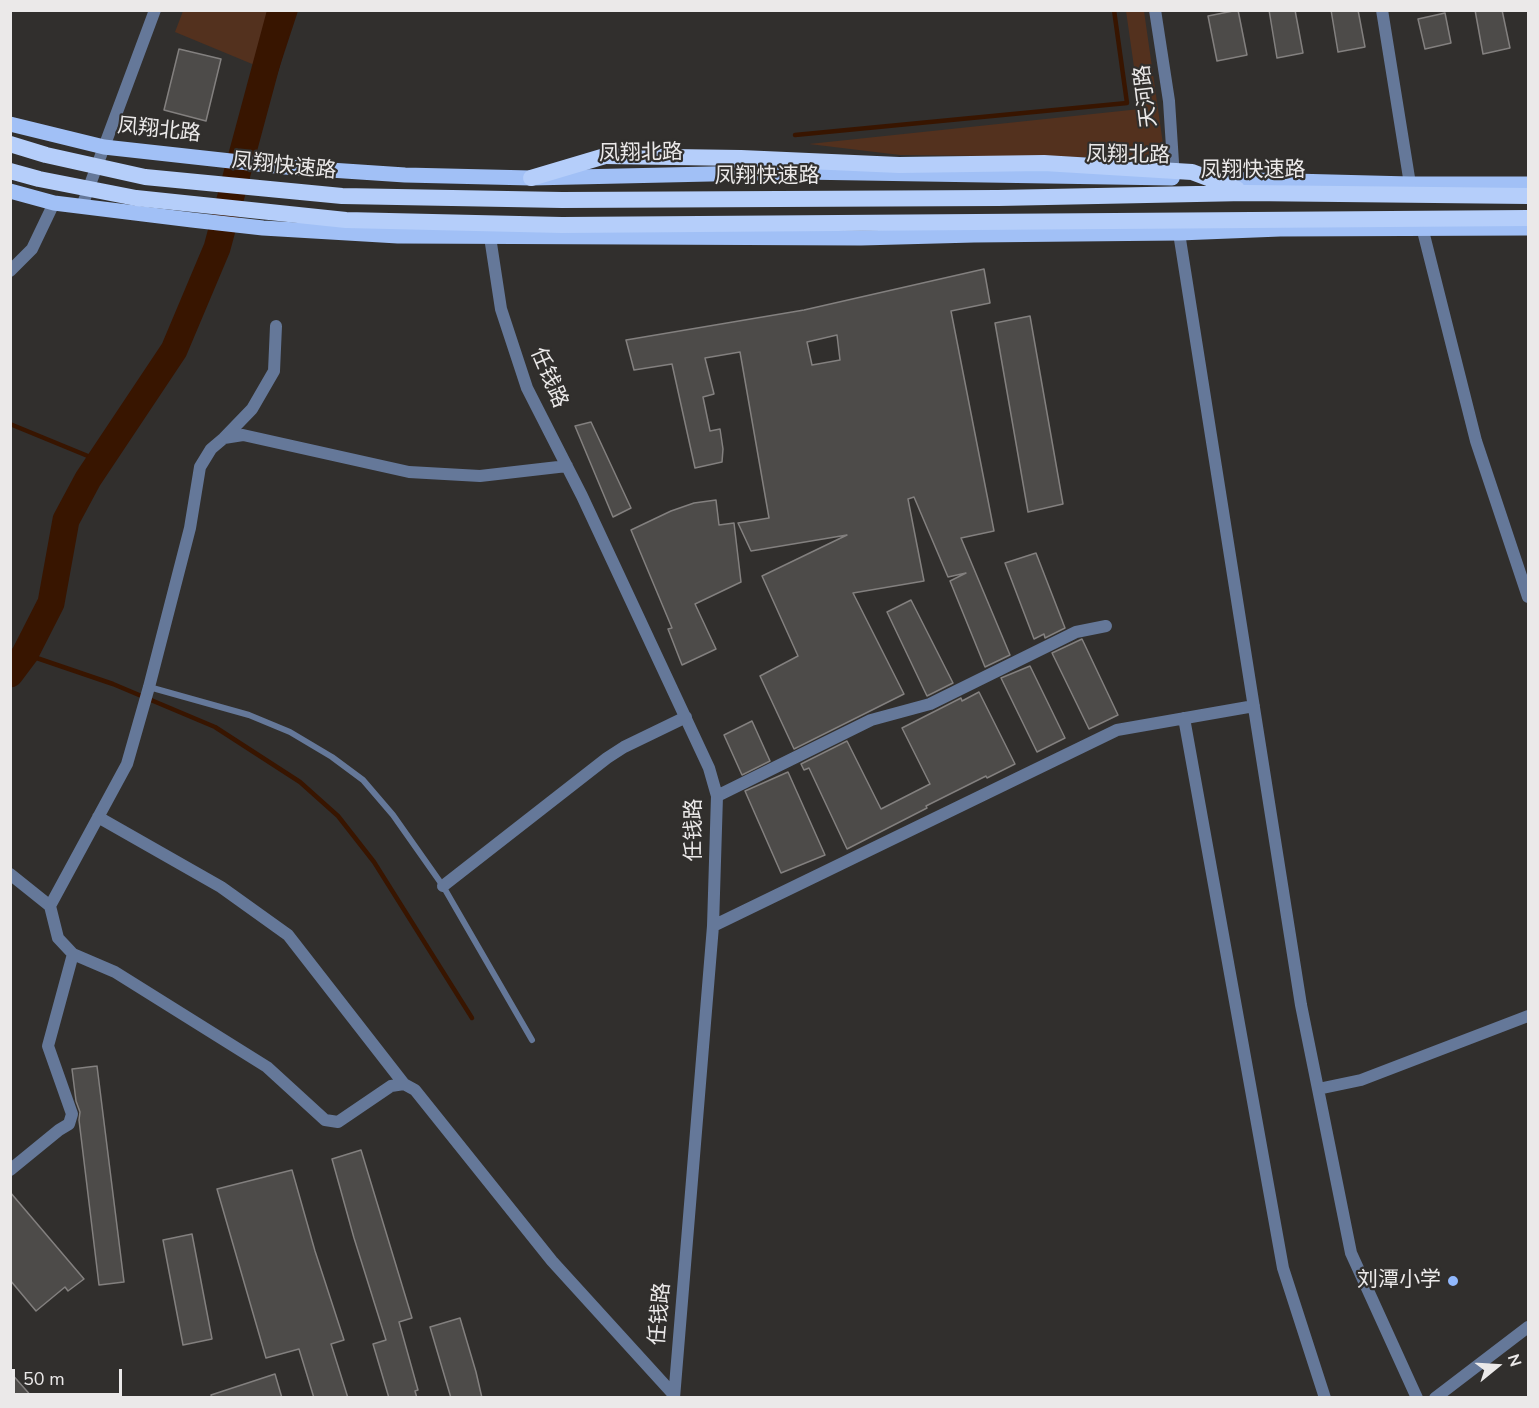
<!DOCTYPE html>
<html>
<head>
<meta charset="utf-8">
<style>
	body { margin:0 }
	#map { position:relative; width:1539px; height:1408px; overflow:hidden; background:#312f2d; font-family:"Nunito Sans",sans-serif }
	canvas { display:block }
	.frame { position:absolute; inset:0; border:12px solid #ebe9e9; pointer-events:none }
	.north { position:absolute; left:1467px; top:1336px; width:60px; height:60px; -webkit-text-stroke:4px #312f2d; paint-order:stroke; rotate:72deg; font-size:16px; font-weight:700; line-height:24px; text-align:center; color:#ebe9e9 }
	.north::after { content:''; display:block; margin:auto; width:21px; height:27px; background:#ebe9e9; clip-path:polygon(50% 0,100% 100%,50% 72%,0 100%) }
	.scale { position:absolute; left:12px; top:1369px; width:110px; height:27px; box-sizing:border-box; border:3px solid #ebe9e9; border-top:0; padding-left:8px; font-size:18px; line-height:21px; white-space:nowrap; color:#ebe9e9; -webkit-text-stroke:4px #312f2d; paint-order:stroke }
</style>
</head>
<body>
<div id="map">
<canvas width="1539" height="1408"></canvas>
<div class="frame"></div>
<div class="north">N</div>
<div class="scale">50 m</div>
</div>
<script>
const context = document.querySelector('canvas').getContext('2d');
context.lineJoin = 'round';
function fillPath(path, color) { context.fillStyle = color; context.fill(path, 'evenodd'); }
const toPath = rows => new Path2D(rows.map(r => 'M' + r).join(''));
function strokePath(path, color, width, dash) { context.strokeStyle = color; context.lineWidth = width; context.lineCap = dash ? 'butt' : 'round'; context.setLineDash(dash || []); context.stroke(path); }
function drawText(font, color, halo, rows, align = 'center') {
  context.font = font + ' "Nunito Sans","Noto Sans SC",sans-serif'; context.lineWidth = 4.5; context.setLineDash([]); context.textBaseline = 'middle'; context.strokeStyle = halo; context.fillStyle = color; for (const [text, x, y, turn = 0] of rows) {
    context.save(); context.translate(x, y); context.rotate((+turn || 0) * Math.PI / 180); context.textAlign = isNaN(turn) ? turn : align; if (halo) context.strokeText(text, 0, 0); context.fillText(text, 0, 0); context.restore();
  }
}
fillPath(toPath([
	[183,11,271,11,268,34,257,66,175,32],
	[1126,11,1144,11,1165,158,900,155,809,144,1140,109]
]), '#53311e');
fillPath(toPath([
	[271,10,298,11,273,87,268,34]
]), '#381500');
strokePath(toPath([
	[795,135,1127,103,1114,10],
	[10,424,100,461],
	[25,654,113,684,215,727,300,782,338,816,374,862,472,1018]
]), '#381500', 4.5);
strokePath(toPath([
	[10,674,25,654,51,603,66,520,88,479,174,350,217,248,281,10]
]), '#381500', 27);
const building = toPath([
	[1238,10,1247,55,1217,61,1208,16,1238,10],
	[1269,10,1295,10,1303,53,1277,58,1269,10],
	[1331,10,1358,10,1365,47,1338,52,1331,10],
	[1475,10,1502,10,1510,48,1483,54,1475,10],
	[1445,13,1451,43,1425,49,1418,19,1445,13],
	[179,49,221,59,206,121,164,110,179,49],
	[984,269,990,303,951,311,994,531,961,538,1010,655,985,667,950,581,966,573,948,577,914,497,908,499,924,581,853,593,904,694,794,749,760,676,798,656,762,576,847,535,751,551,738,523,769,518,740,352,705,358,714,394,703,397,710,431,720,429,723,449,722,462,695,468,672,364,634,370,626,340,804,310,984,269],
	[837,335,840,360,812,365,807,342,837,335],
	[1030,316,1063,504,1028,512,995,323,1030,316],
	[591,422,631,508,613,517,575,426,591,422],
	[716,500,719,525,734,523,741,582,695,604,716,649,682,665,668,629,672,628,631,530,671,511,694,503,716,500],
	[1036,553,1065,628,1045,638,1044,634,1034,639,1005,563,1036,553],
	[911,600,953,683,927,696,887,612,911,600],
	[1082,639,1118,715,1089,729,1052,653,1082,639],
	[1030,666,1065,738,1037,752,1001,678,1030,666],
	[979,692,1015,764,987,778,986,776,926,806,927,808,847,849,809,768,804,770,801,764,847,741,881,809,930,784,902,728,961,698,962,701,979,692],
	[752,721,770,761,742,775,724,735,752,721],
	[788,772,825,855,781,873,745,791,788,772],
	[97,1066,124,1282,99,1285,79,1120,80,1112,76,1101,72,1069,97,1066],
	[361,1150,412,1318,399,1322,418,1390,415,1391,417,1398,389,1398,373,1344,386,1340,354,1238,332,1159,361,1150],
	[292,1170,315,1251,344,1340,331,1344,348,1398,314,1398,299,1349,266,1358,217,1189,292,1170],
	[10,1192,84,1279,68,1291,65,1287,36,1311,10,1280,10,1192],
	[192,1234,212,1339,183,1345,163,1240,192,1234],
	[460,1318,476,1372,482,1398,451,1398,430,1327,460,1318],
	[10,1372,33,1398,10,1398,10,1372],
	[275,1374,282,1398,212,1398,211,1395,275,1374]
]);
fillPath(building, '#4d4b49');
strokePath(building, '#83807f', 1.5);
strokePath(toPath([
	[149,687,249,715,290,732,332,757,363,780,393,815,443,886,532,1040]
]), '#657899', 6);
strokePath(toPath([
	[1382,10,1410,184],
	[1422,227,1476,441,1528,597],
	[1179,233,1301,1005,1318,1089,1351,1253,1417,1398],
	[490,237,501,309,527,388,582,496,709,768,717,796,713,926,674,1398],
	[10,271,32,249,54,203],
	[224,438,252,409,274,371,276,326],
	[567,466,480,476,409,472,243,435,224,438,211,449,200,467,190,528,149,687,127,764,50,906,58,938,73,954,115,972,267,1067,325,1120,338,1122,391,1086,404,1084,415,1090,552,1261,674,1395],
	[1184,718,1283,1268,1325,1398],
	[717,796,871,720,930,704,1076,632,1106,626],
	[98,817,221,887,288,935,404,1084],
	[10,874,50,906],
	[443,886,607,758,624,747,686,717],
	[713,926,1117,730,1254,706],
	[1318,1089,1361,1080,1528,1016],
	[10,1170,59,1130,69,1124,72,1114,48,1046,73,954],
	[1435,1398,1528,1327]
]), '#657899', 12);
strokePath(toPath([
	[1155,10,1169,101,1174,178],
	[82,206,155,10]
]), '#657899', 12);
strokePath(toPath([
	[10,124,104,147,285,167,405,175,531,178,800,172,1172,178],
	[1214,179,1410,184,1528,184],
	[10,191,54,203,192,220,263,228,398,236,861,238,974,235,1179,233,1280,229,1528,228]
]), '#a1c0f6', 15);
strokePath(toPath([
	[531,178,605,156]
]), '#b5cefa', 16);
strokePath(toPath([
	[10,144,46,155,145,177,342,196,562,200,998,198,1246,193,1528,196],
	[605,156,741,158,899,165,1044,163,1192,172,1237,189],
	[10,171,39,179,136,198,346,220,562,225,1528,218]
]), '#b5cefa', 16);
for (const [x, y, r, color] of [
	[1453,1281,6,"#91b8fd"]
]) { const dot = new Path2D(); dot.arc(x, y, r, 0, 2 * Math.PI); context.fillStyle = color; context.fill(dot); strokePath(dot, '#312f2d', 2); }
drawText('21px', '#ebe9e9', '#312f2d', [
	["天河路",1147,96,-97],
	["凤翔北路",159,131,6],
	["凤翔北路",641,154,-1],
	["凤翔北路",1128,156,1],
	["凤翔快速路",284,167,6],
	["凤翔快速路",1253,171],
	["凤翔快速路",767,177],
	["任钱路",548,378,67],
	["任钱路",695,830,-90],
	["任钱路",661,1314,-85]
]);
drawText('21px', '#ebe9e9', '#312f2d', [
	["刘潭小学",1441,1281]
], 'right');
</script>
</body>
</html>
